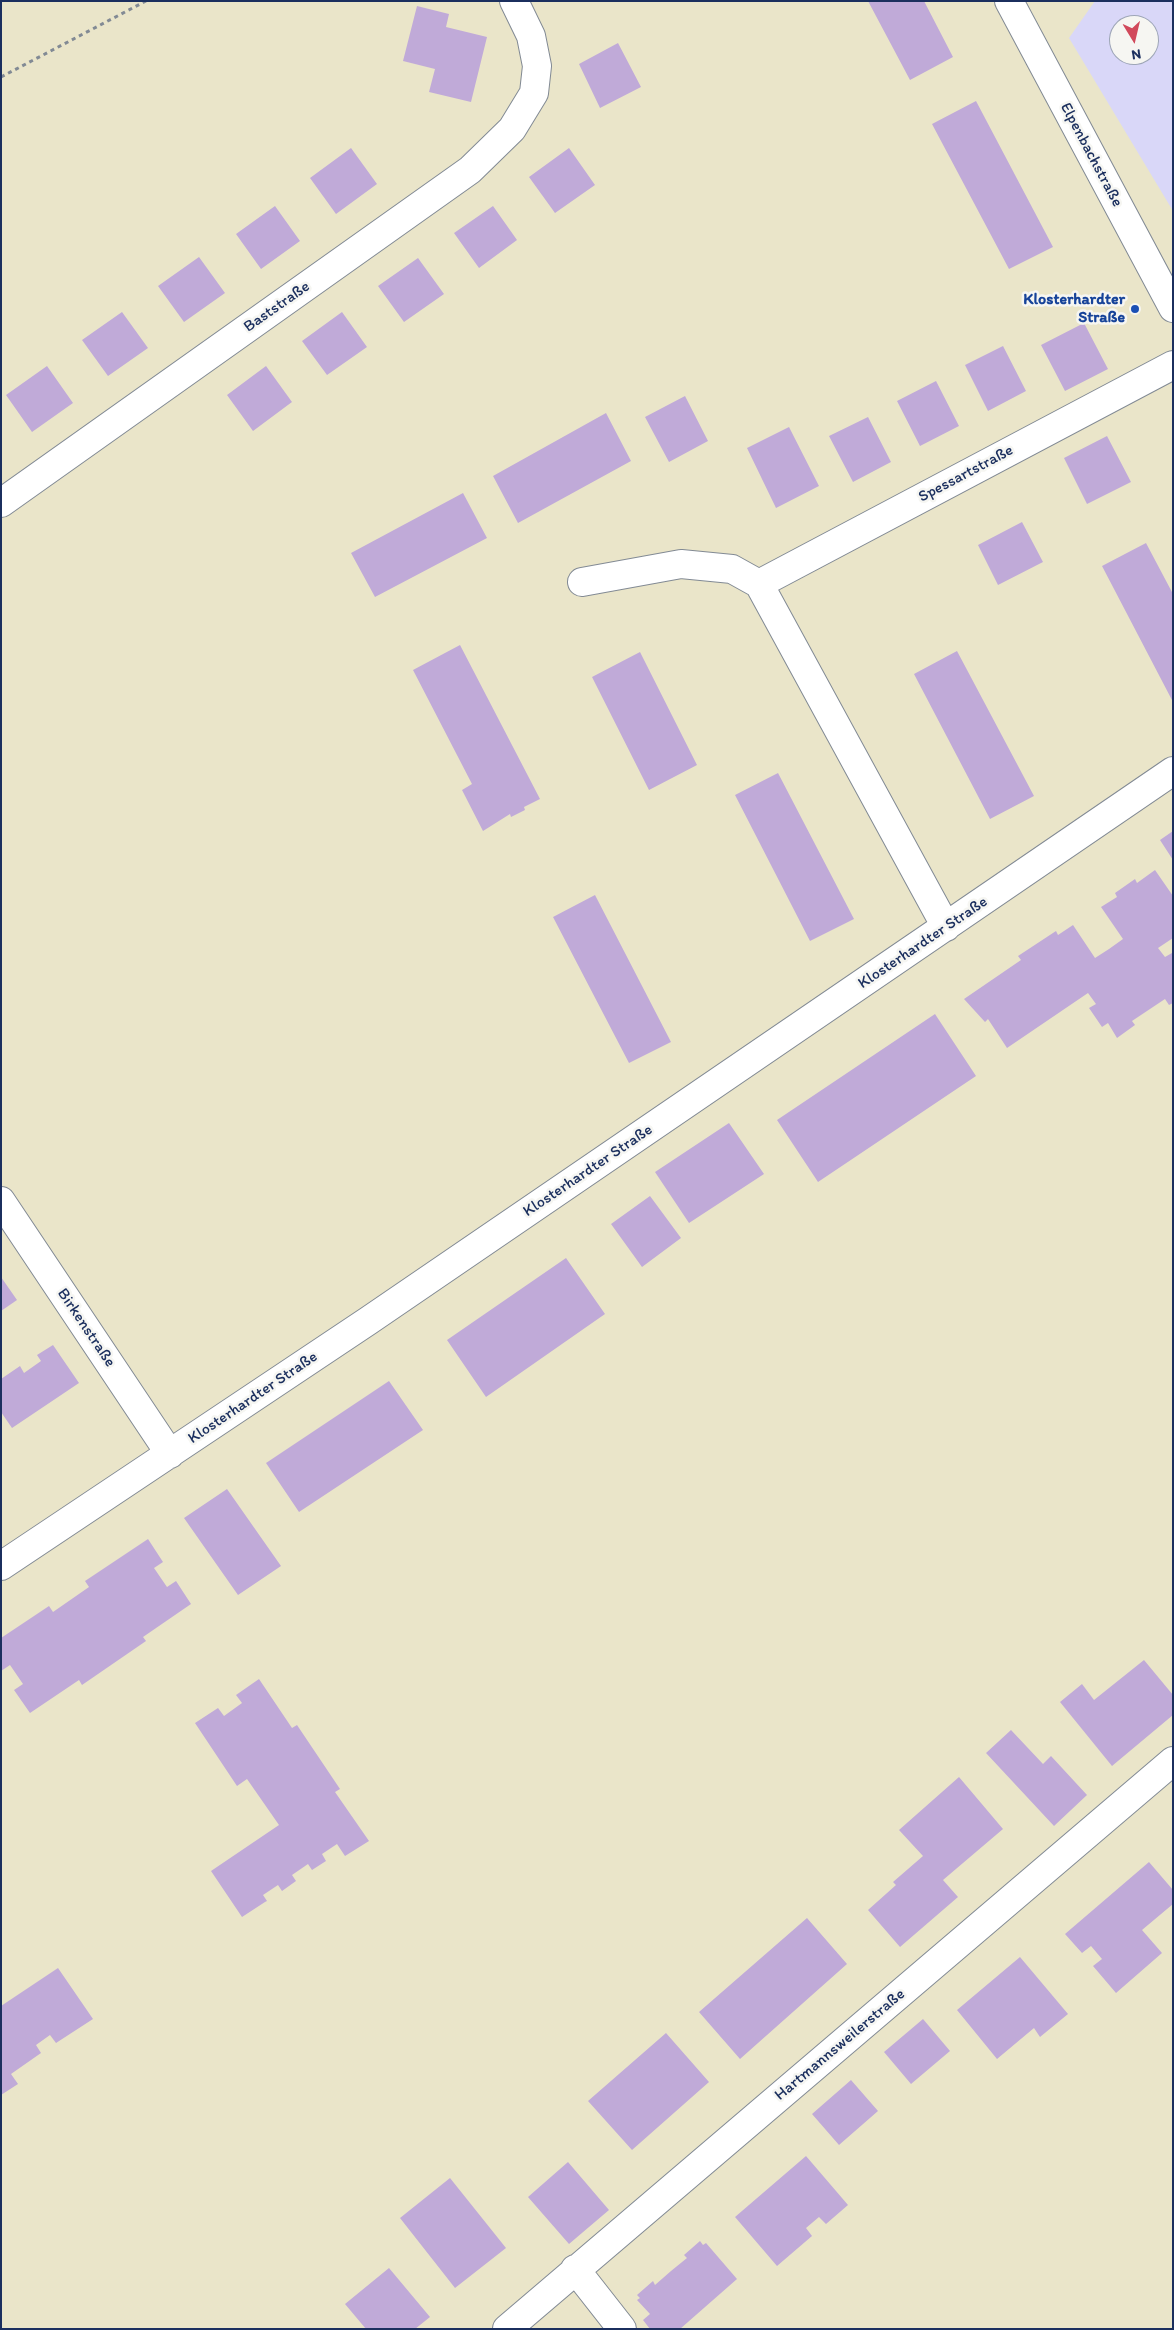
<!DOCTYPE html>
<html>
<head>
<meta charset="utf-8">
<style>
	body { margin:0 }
	#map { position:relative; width:1174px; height:2330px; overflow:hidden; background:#eae5c9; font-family:Itim,sans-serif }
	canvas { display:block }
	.frame { position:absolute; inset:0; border:2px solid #1b2f5e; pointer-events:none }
	.north { position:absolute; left:1109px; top:15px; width:50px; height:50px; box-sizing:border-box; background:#f6f6f2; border:1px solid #9ea6b7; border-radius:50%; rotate:171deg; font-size:14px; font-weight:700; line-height:20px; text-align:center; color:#1b2f5e }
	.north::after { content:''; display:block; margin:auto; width:18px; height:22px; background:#d1495b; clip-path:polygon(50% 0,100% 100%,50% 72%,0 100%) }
</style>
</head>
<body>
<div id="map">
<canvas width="1174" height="2330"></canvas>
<div class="frame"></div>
<div class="north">N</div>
</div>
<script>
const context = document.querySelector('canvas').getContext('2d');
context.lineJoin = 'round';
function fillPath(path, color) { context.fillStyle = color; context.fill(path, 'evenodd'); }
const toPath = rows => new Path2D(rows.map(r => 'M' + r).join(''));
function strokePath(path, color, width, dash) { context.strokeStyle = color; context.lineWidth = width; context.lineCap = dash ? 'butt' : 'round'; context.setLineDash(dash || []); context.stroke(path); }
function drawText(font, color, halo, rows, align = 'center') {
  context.font = font + ' Itim,sans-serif'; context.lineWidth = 5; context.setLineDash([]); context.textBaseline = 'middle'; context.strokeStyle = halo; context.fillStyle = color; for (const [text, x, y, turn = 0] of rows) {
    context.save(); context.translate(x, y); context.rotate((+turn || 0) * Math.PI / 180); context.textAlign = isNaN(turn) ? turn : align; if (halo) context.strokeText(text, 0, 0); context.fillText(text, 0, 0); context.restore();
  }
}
fillPath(toPath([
	[1095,1,1173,1,1173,211,1069,38],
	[1119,25,1149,25,1149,55,1119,55]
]), '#d9d7f8');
fillPath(toPath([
	[868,1,924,1,953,57,910,80],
	[417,6,449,14,446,27,487,37,471,102,429,92,435,69,403,61],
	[618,43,641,87,600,108,579,64],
	[976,101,1053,247,1009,269,932,124],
	[351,148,377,184,336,214,310,178],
	[569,148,595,185,555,213,529,177],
	[275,206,300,241,261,269,236,234],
	[493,206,517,240,479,268,454,233],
	[199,257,225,293,184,322,158,286],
	[418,258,444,294,404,322,378,286],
	[122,312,148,348,108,376,82,340],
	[342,312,367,347,327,375,302,341],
	[1084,323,1108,369,1065,391,1041,345],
	[1003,346,1026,391,988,411,965,365],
	[47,366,73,403,32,432,6,395],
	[266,366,292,402,253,431,227,395],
	[936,381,959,426,920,446,897,401],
	[685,396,708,441,669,462,645,417],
	[606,413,631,461,518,523,493,476],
	[868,417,891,462,853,482,829,436],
	[789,427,819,486,776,508,747,448],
	[1107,436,1131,482,1087,504,1064,458],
	[463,493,487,538,375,597,351,553],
	[1022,522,1043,562,998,585,978,545],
	[1146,543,1173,594,1173,702,1102,566],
	[460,645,540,799,524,807,525,810,511,817,510,814,483,831,462,790,472,784,413,670],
	[957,651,1034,796,990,819,914,674],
	[640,652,697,765,649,790,592,677],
	[778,773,854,919,810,941,735,795],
	[1173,831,1173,860,1160,840],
	[1155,870,1173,896,1173,938,1158,948,1165,957,1172,953,1173,955,1173,1003,1169,1005,1165,999,1132,1021,1135,1025,1117,1038,1108,1023,1102,1027,1089,1008,1096,1004,1088,993,1007,1048,988,1019,985,1022,964,999,1021,960,1018,956,1056,931,1058,935,1073,925,1095,958,1109,949,1123,939,1101,907,1117,897,1115,893,1135,879,1137,883],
	[595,895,671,1042,629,1063,553,917],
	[935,1014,976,1076,818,1182,777,1120],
	[729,1123,764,1174,689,1223,655,1172],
	[650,1196,681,1238,642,1267,611,1224],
	[566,1258,605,1314,486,1397,447,1340],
	[1,1277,17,1300,1,1311],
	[53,1345,79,1383,12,1428,1,1412,1,1379,20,1366,24,1373,41,1361,37,1355],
	[389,1381,423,1430,299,1512,266,1463],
	[227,1489,281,1566,238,1595,184,1518],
	[148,1539,163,1562,154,1568,167,1587,176,1581,191,1604,143,1637,146,1641,82,1685,79,1680,30,1713,14,1690,23,1684,10,1665,1,1671,1,1638,49,1606,53,1612,89,1587,85,1581],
	[1144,1660,1173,1695,1173,1715,1112,1766,1060,1702,1082,1684,1094,1700],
	[259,1679,292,1728,297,1725,340,1789,335,1792,369,1841,345,1856,337,1844,322,1854,326,1861,312,1870,308,1864,292,1875,296,1881,282,1891,278,1885,263,1895,267,1901,265,1902,242,1917,211,1871,279,1825,247,1779,237,1786,195,1723,218,1708,224,1716,242,1703,236,1695],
	[1011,1730,1043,1764,1051,1756,1087,1795,1054,1826,986,1753],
	[959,1777,1003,1829,943,1880,958,1897,900,1947,868,1910,896,1885,893,1882,923,1856,899,1830],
	[1149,1862,1173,1890,1173,1904,1142,1930,1162,1953,1116,1993,1093,1966,1102,1959,1091,1946,1082,1953,1065,1934],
	[807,1918,847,1964,740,2059,699,2012],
	[1020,1957,1068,2014,1040,2037,1034,2028,997,2059,957,2010],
	[58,1968,93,2019,56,2043,50,2035,36,2045,41,2053,11,2074,18,2084,1,2095,1,2006],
	[923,2019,950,2051,911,2084,884,2052],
	[666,2033,709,2082,632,2150,588,2101],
	[851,2080,878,2111,839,2145,812,2114],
	[806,2156,848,2205,826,2224,819,2217,806,2228,812,2236,777,2266,735,2217],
	[568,2162,609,2210,569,2244,528,2197],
	[450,2178,506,2248,455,2288,400,2218],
	[700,2241,703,2245,706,2243,737,2279,680,2329,650,2329,643,2320,650,2314,637,2300,640,2298,637,2295,653,2281,655,2285,671,2271,687,2258,684,2255],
	[389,2268,430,2317,415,2329,366,2329,345,2304]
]), '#c0aad8');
const minor = toPath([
	[1009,1,1173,308],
	[1,503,470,170,512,129,534,93,537,66,531,36,514,1],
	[582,582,681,564,732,569,759,584,946,927],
	[759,584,1173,365],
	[1,1201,170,1454],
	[1,1566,368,1321,1173,771],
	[575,2269,622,2329],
	[507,2329,1173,1761]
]);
strokePath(minor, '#828a94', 30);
strokePath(toPath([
	[1,77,146,1]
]), '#828a94', 3, [4, 4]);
strokePath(minor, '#fff', 28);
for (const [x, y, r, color] of [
	[1135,309,5,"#1a4fb4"]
]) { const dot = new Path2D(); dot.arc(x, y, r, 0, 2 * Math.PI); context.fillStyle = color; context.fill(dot); strokePath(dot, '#f6f6f2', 2); }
drawText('16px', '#1b2f5e', '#f6f6f2', [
	["Elpenbachstraße",1091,155,62],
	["Baststraße",277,307,-35],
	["Spessartstraße",966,474,-28],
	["Klosterhardter Straße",923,943,-34],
	["Klosterhardter Straße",588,1171,-34],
	["Birkenstraße",86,1328,56],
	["Klosterhardter Straße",253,1398,-34],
	["Hartmannsweilerstraße",840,2045,-40]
]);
drawText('bold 16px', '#164399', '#f6f6f2', [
	["Klosterhardter",1125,300],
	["Straße",1125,318]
], 'right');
</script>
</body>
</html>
